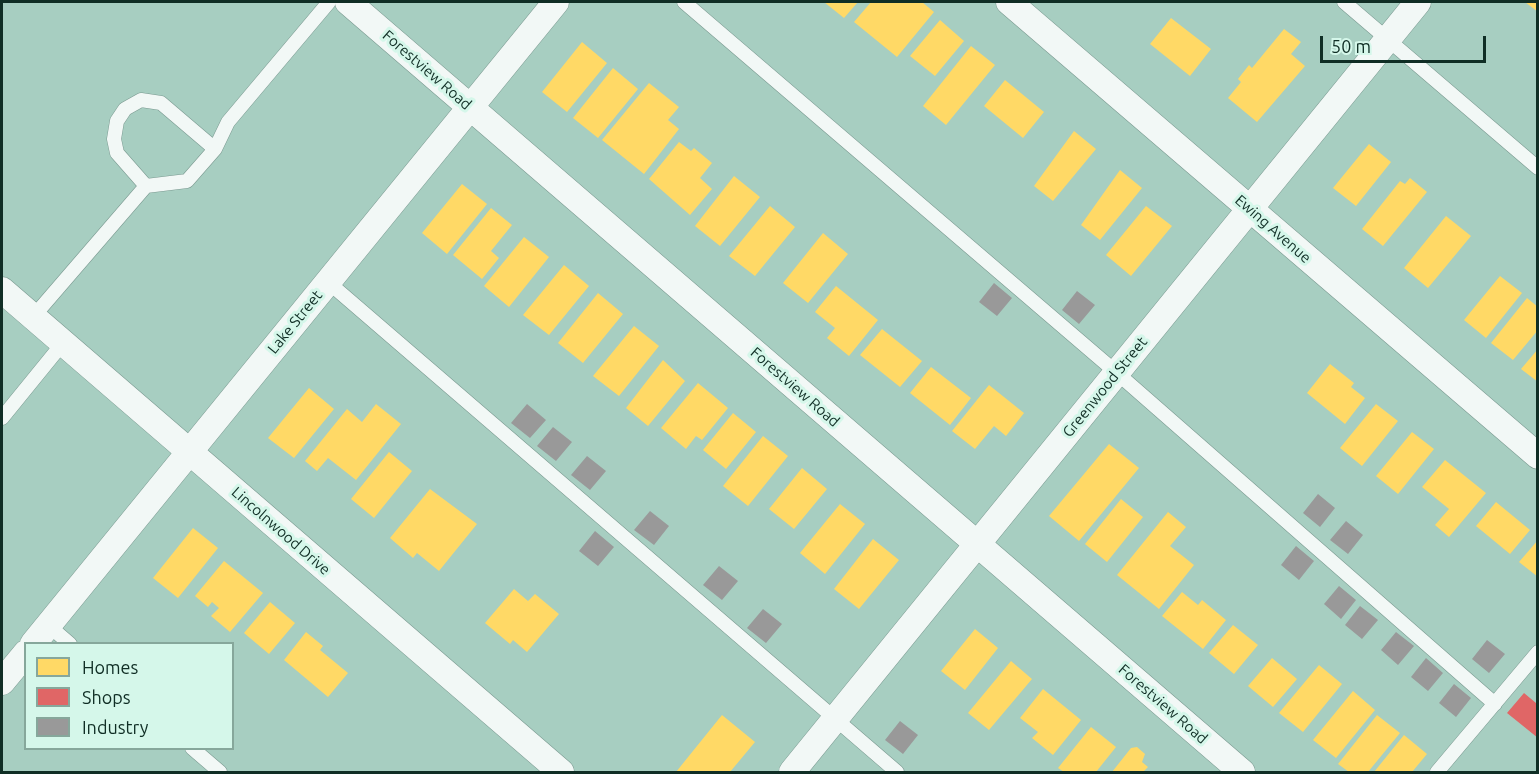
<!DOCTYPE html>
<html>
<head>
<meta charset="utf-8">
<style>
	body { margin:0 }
	#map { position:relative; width:1539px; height:774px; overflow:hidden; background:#a7cec1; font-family:Ubuntu,sans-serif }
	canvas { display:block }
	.frame { position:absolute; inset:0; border:3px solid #102e25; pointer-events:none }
	.legend { position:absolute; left:24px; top:642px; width:210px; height:108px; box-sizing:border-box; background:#d5f7ea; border:2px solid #86a79b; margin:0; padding:8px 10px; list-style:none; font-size:18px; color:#102e25 }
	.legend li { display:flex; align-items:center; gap:12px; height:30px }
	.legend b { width:30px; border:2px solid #86a79b }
	.scale { position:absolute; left:1320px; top:36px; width:166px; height:27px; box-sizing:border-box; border:3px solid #102e25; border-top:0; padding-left:8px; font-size:18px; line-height:21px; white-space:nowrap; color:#102e25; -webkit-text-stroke:4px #d5f7ea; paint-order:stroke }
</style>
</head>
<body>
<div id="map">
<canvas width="1539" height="774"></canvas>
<div class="frame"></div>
<ul class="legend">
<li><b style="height:16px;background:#ffd966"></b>Homes</li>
<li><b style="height:16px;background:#e06666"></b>Shops</li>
<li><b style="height:16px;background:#999"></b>Industry</li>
</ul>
<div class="scale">50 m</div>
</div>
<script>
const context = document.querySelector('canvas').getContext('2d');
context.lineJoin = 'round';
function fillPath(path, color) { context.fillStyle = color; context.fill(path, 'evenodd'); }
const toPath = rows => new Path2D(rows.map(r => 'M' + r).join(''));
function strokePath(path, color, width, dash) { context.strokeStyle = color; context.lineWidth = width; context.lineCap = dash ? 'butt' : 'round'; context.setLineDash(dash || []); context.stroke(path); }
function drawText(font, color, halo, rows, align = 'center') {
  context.font = font + ' Ubuntu,sans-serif'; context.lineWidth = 6; context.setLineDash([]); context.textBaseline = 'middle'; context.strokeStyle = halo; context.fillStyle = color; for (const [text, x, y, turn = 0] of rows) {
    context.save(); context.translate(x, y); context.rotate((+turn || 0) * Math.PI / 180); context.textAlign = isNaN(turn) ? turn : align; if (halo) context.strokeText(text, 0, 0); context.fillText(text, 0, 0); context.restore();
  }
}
fillPath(toPath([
	[824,2,858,2,844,18],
	[871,2,922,2,934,12,897,57,854,22],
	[1525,2,1538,2,1538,12],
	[1171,18,1211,49,1190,76,1150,44],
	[940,20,964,41,935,76,910,56],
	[1284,29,1301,42,1291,54,1305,66,1257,122,1228,98,1241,82,1238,79,1249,65,1252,68],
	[582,42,607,63,567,112,542,92],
	[971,46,995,65,946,125,923,106],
	[613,68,638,89,598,138,573,118],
	[1005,80,1044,112,1023,138,984,106],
	[649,83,679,107,668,120,679,129,644,174,602,140],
	[1074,131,1096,149,1053,201,1034,186],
	[679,142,691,151,694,148,712,163,700,178,712,189,690,215,649,179],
	[1369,144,1391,162,1356,206,1333,188],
	[1120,170,1142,188,1100,240,1081,225],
	[734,176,760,197,720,246,695,226],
	[1410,178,1427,192,1383,246,1362,229,1400,181,1405,184],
	[462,184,487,204,447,254,422,233],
	[770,206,795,227,755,276,729,256],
	[1146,206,1172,226,1131,276,1106,255],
	[491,208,512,225,491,251,499,258,482,279,453,255],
	[1446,216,1471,236,1428,288,1404,268],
	[823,233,848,254,808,303,783,283],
	[524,237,549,257,509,307,484,286],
	[564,265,589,286,549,335,523,315],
	[1500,276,1522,293,1486,338,1464,320],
	[836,286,878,320,849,356,827,338,835,328,815,312],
	[598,293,623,314,583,363,558,343],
	[1527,298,1538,307,1538,330,1513,360,1491,343],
	[634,326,659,346,619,396,593,376],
	[882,329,922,361,900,387,860,355],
	[1538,349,1538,382,1521,369],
	[663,360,685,381,648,426,626,408],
	[1330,364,1354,383,1351,387,1365,398,1345,424,1307,393],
	[931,367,971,398,950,425,910,393],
	[698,383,728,408,702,440,696,436,686,449,661,428],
	[989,385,1024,413,1006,436,994,426,975,449,952,431],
	[309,388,334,409,294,458,268,438],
	[376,404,401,424,356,480,328,458,317,471,305,461,347,409,362,422],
	[1376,404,1398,421,1362,466,1340,448],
	[733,413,756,432,726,469,703,450],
	[1412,432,1434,449,1398,494,1376,476],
	[763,436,788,456,748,506,723,486],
	[1109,444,1139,468,1079,541,1049,516],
	[389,452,412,471,374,518,351,499],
	[1445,460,1486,493,1449,537,1435,525,1449,509,1422,487],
	[802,468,827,489,794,529,769,509],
	[430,489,477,524,439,571,417,553,413,558,390,538],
	[1121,499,1143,517,1107,562,1085,544],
	[1496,502,1530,530,1510,554,1476,526],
	[840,504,865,524,825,574,800,553],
	[1168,512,1186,527,1170,546,1194,565,1159,609,1117,575],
	[193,528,218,548,178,598,153,578],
	[873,539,899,560,859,609,834,589],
	[1538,540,1538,577,1519,562],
	[224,561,263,593,230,632,211,616,219,608,212,602,208,607,195,596],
	[514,589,528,601,535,594,559,614,527,652,513,640,510,644,485,623],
	[1182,592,1198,605,1202,600,1226,620,1203,649,1162,616],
	[270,602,295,623,269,654,244,633],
	[1233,625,1258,645,1234,674,1209,653],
	[975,629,998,648,965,690,941,671],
	[306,632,323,646,320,650,348,673,328,697,284,660],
	[1272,658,1297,679,1273,707,1248,686],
	[1011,661,1032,679,989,730,968,713],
	[1319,665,1342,684,1303,732,1279,713],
	[1043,689,1081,720,1053,755,1032,738,1038,732,1020,718],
	[1353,691,1375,710,1336,758,1313,740],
	[722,715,755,742,730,772,676,772],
	[1377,715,1400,733,1368,772,1349,772,1338,764],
	[1091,727,1116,747,1096,772,1064,772,1058,768],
	[1404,735,1427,754,1412,772,1374,772],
	[1137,747,1145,754,1142,762,1148,767,1143,772,1112,772,1131,748]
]), '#ffd966');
fillPath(toPath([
	[1524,693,1536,703,1538,701,1538,738,1507,713]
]), '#e06666');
fillPath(toPath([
	[994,283,1012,298,997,316,979,302],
	[1077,291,1095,305,1079,324,1062,310],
	[527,404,546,420,530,438,511,423],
	[553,427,572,442,556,461,537,446],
	[587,456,606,471,590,490,571,475],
	[1318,494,1335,508,1320,527,1303,513],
	[650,511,669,526,654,545,634,530],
	[1346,521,1363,535,1348,554,1330,540],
	[595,531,614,547,598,566,579,551],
	[1296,546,1314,561,1299,580,1281,565],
	[719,566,738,581,722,600,703,585],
	[1339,586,1356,600,1341,619,1324,604],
	[1360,606,1378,620,1362,639,1345,625],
	[763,609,782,624,766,643,747,628],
	[1396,632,1414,646,1398,665,1381,650],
	[1487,640,1505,654,1489,673,1472,659],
	[1426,658,1443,673,1428,691,1411,677],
	[1454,684,1471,698,1456,717,1439,703],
	[900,721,918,735,903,754,885,740]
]), '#999');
const lane = toPath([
	[684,2,1117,373,1495,704],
	[1344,2,1538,168],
	[146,186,117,153,114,139,117,121,125,109,141,100,161,103,215,149],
	[328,282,897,772],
	[33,317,146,186,187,181,215,149,228,122,329,2],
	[2,418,63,343],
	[48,625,70,644],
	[192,748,220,772],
	[1437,772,1538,652]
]);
const street = toPath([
	[348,2,1242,772],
	[1009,2,1538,456],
	[2,290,561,772],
	[33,644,556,2],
	[2,682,26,653],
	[792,772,1418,2]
]);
strokePath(lane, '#7a9990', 15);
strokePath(street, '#7a9990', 27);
strokePath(lane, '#f2f8f6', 14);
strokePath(street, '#f2f8f6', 26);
drawText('15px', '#102e25', '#d5f7ea', [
	["Forestview Road",427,70,41],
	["Ewing Avenue",1273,229,41],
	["Lake Street",295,322,-51],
	["Forestview Road",795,387,41],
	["Greenwood Street",1105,387,-51],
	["Lincolnwood Drive",281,531,41],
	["Forestview Road",1163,704,41]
]);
</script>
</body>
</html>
